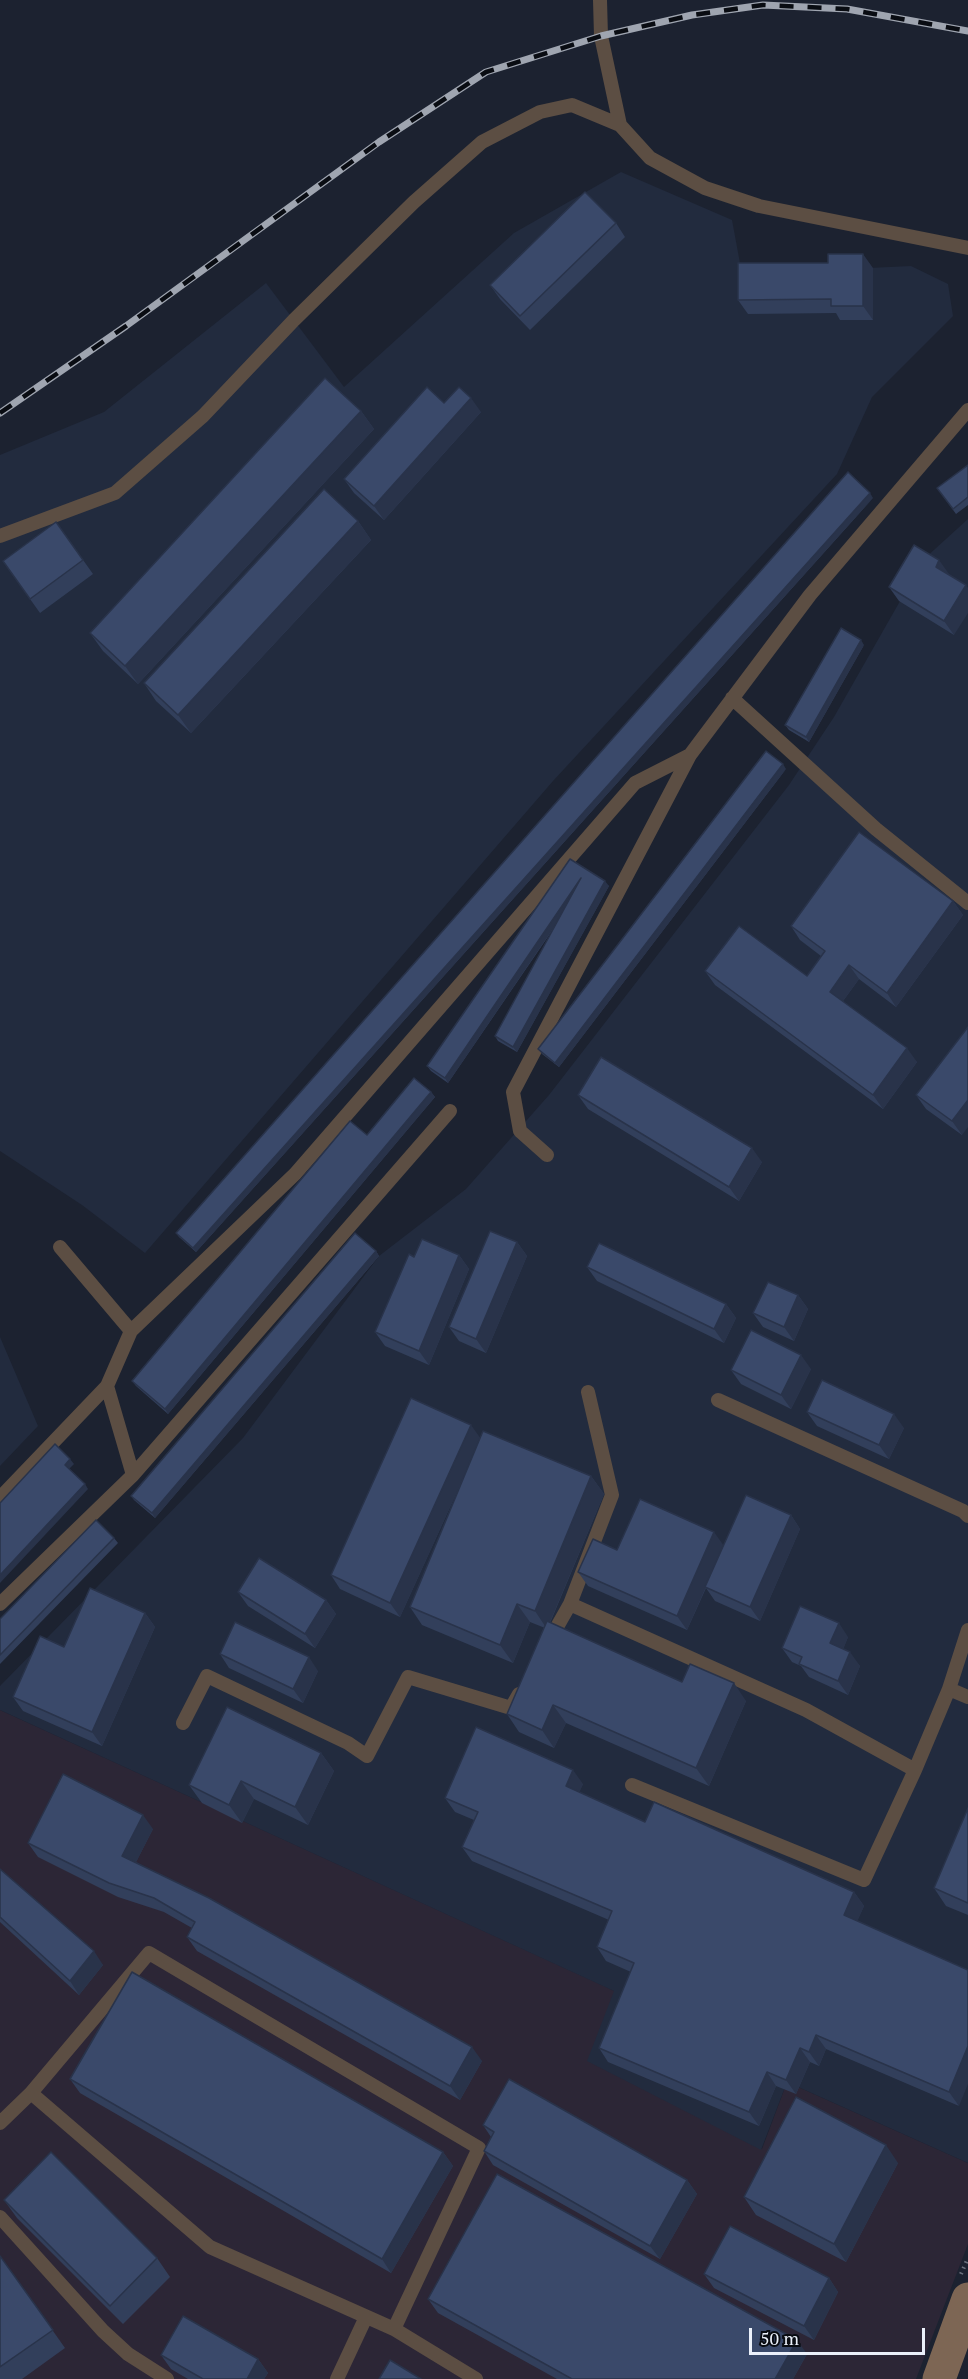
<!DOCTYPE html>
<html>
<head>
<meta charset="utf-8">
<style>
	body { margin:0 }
	#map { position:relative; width:968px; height:2379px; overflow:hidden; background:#1c2230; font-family:"PT Serif",serif }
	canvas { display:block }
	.scale { position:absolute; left:749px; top:2328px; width:176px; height:27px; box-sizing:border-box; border:3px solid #ebf0fa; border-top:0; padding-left:8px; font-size:18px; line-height:21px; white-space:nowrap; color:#ebf0fa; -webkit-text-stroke:4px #090c12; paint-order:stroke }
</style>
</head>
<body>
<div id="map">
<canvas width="968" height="2379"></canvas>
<div class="scale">50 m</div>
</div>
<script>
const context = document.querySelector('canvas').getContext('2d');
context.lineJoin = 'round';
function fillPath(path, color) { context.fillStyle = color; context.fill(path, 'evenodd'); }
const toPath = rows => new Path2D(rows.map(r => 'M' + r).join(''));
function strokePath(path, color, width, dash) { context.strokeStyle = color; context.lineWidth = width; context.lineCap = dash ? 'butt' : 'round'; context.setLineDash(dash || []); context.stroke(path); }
fillPath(toPath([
	[0,1710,615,1991,762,2149,787,2082,968,2163,968,2244,916,2379,0,2379]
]), '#2c2636');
fillPath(toPath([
	[621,172,732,220,742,274,911,266,948,284,953,316,872,397,837,474,553,781,145,1253,82,1205,0,1151,0,455,104,412,266,283,344,387,514,233],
	[968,519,968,2163,787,2082,761,2150,587,2061,614,1991,0,1710,0,1686,243,1438,379,1256,466,1189,549,1095,789,785,834,717,924,559],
	[0,1337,38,1426,0,1466]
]), '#222b3e');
strokePath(toPath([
	[961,2274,968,2258]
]), '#6c727f', 4, [1.5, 4.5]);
strokePath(toPath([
	[600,0,601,36,620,125],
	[0,536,115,493,203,416,294,320,414,202,482,142,540,112,572,105,620,125,650,158,705,188,759,206,968,248],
	[732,698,876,829,968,903],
	[547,1155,520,1131,513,1092,690,755,810,595,968,410],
	[60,1247,131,1331],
	[718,1400,963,1511,968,1516],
	[133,1475,450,1111],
	[0,1498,107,1386],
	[0,1604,133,1475,107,1386,131,1331,295,1174,635,783,690,755],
	[570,1604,612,1495,588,1392],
	[549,1641,570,1604,806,1710,915,1770,949,1689,968,1697],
	[949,1689,968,1630],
	[183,1723,207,1676,348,1743,367,1756,408,1677,511,1708,519,1694],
	[632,1785,864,1880,915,1770],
	[31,2093,149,1953,479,2148,394,2329],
	[0,2123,31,2093,210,2247,394,2329,476,2379],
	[0,2217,103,2331,128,2354,167,2379],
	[337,2379,366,2317]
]), '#5c4e43', 14);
strokePath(toPath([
	[939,2379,968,2299]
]), '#7d6654', 33);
const rail = toPath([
	[0,413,126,326,379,142,486,72,601,36,692,15,763,5,847,9,968,31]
]);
strokePath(rail, '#9fa5b0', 7);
strokePath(rail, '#090c12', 4.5, [14]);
fillPath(toPath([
	[616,223,625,237,530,330,500,299,490,285],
	[828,263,873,268,873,320,840,320,836,313,748,314,738,300],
	[444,403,481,412,384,520,354,493,344,479],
	[361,411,374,429,138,684,103,651,90,633],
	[968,465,968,505,956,514,937,488],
	[873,498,196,1252,179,1237,176,1233],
	[358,521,371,540,191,733,156,701,144,683],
	[56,522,93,574,40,613,3,561],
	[949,574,954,635,899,601,889,587],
	[864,645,809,742,789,730,785,725],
	[786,769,559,1067,542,1054,538,1049],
	[570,859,609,886,517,1052,498,1041,495,1036,554,928,448,1083,431,1071,427,1066],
	[953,901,963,915,896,1007,859,979,843,1001,917,1062,883,1109,715,985,705,971,807,976,821,956,800,940,791,926],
	[968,1027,962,1135,926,1109,916,1095],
	[431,1092,435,1097,168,1414,136,1386,132,1381,367,1135],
	[578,1095,762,1162,739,1201,588,1109],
	[517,1242,527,1256,486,1353,459,1341,449,1327],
	[376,1251,379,1256,155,1518,134,1500,131,1496],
	[459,1255,469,1269,429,1365,385,1346,375,1332,414,1257],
	[587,1267,726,1304,736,1318,724,1343,597,1281],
	[798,1295,808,1309,794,1341,763,1327,753,1313],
	[811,1369,791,1409,741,1384,731,1370],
	[807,1412,904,1428,889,1459,817,1426],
	[480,1438,591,1476,604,1494,550,1623,682,1682,746,1701,709,1786,566,1723,554,1748,519,1732,507,1714,545,1628,530,1622,513,1663,422,1625,410,1607,461,1483,400,1617,340,1589,331,1575],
	[791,1515,800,1529,760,1621,715,1601,706,1588,687,1630,588,1586,578,1572,617,1550,724,1546],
	[114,1538,118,1543,0,1664,0,1619],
	[238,1592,326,1600,336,1614,315,1648,248,1606],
	[145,1613,155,1627,102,1746,23,1711,13,1697,64,1647],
	[848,1637,843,1649,860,1666,848,1695,809,1677,801,1666,792,1662,782,1648],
	[220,1654,318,1671,303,1703,229,1668],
	[321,1753,334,1771,308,1825,254,1799,242,1823,202,1803,189,1785],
	[583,1784,579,1792,645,1822,854,1892,864,1906,857,1921,959,2106,826,2049,819,2066,810,2062,796,2094,776,2086,759,2126,608,2062,599,2048,631,1972,606,1961,597,1947,609,1920,472,1861,462,1847,474,1820,455,1812,445,1798],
	[968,1808,968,1915,946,1906,934,1888],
	[153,1829,136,1862,482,2061,460,2100,197,1951,187,1937,192,1928,164,1912,118,1897,38,1857,28,1843],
	[0,1869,103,1965,79,1995,0,1922],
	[70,2079,443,2152,453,2166,391,2273,80,2093],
	[483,2125,687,2180,697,2194,660,2259,493,2165,484,2151,491,2137],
	[898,2163,846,2262,756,2215,744,2197],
	[4,2200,157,2258,170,2277,123,2324,17,2218],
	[0,2256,65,2348,22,2379,0,2379],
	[704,2274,829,2278,838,2292,814,2340,714,2288],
	[428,2299,807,2354,793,2379,557,2379,438,2313],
	[161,2355,258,2359,268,2373,264,2379,188,2379,171,2369]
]), '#323f5b');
fillPath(toPath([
	[863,254,873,268,873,320,863,306],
	[471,398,481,412,384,520,374,506],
	[361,411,374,429,138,684,125,666],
	[870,493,873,498,196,1252,193,1248],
	[358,521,371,540,191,733,178,715],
	[939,560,949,574,945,581,936,567],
	[966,585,968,588,968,613,954,635,944,621],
	[861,640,864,645,809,742,806,737],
	[783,764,786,769,559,1067,555,1063],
	[581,878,584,883,448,1083,445,1078],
	[605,881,609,886,517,1052,513,1047],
	[953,901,963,915,896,1007,887,993],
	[849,965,859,979,840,1005,830,992],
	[907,1048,917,1062,883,1109,873,1095],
	[431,1092,435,1097,168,1414,165,1409],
	[968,1100,968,1127,962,1135,952,1121],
	[752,1148,762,1162,739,1201,729,1187],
	[517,1242,527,1256,486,1353,476,1339],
	[376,1251,379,1256,155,1518,152,1513],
	[459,1255,469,1269,429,1365,419,1351],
	[798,1295,808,1309,794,1341,784,1327],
	[726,1304,736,1318,724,1343,714,1329],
	[801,1355,811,1369,791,1409,781,1395],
	[894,1414,904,1428,889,1459,879,1445],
	[471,1425,481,1439,400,1617,390,1603],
	[70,1459,74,1464,68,1470,65,1465],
	[591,1476,604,1494,547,1629,535,1611],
	[85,1484,88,1489,0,1583,0,1575],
	[791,1515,800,1529,760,1621,750,1607],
	[714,1532,724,1546,687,1630,677,1616],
	[326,1600,336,1614,315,1648,305,1634],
	[517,1604,530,1622,513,1663,500,1645],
	[145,1613,155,1627,102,1746,92,1732],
	[839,1623,848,1637,840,1657,830,1643],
	[850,1652,860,1666,848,1695,838,1681],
	[309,1657,318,1671,303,1703,293,1689],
	[734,1683,746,1701,709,1786,696,1768],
	[553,1705,566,1723,554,1748,542,1730],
	[321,1753,334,1771,308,1825,295,1807],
	[573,1770,583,1784,576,1800,566,1786],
	[241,1781,254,1799,242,1823,229,1805],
	[143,1815,153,1829,132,1870,122,1856],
	[854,1892,864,1906,854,1929,844,1915],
	[94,1951,103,1965,79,1995,70,1981],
	[816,2035,826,2049,819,2066,809,2052],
	[968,2046,968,2084,959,2106,949,2092],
	[472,2047,482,2061,460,2100,450,2086],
	[800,2048,810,2062,796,2094,786,2080],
	[767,2072,776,2086,759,2126,749,2112],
	[886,2145,898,2163,846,2262,834,2244],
	[443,2152,453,2166,391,2273,382,2259],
	[687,2180,697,2194,660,2259,650,2246],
	[829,2278,838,2292,814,2340,804,2326],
	[797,2340,807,2354,793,2379,775,2379],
	[258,2359,268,2373,264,2379,247,2379]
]), '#29334a');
const building = toPath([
	[585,192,616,223,520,316,490,285,585,192],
	[828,254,863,254,863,306,831,306,831,299,738,300,738,263,828,263,828,254],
	[325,378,361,411,125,666,90,633,325,378],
	[427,387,444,403,459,387,471,398,374,506,344,479,427,387],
	[968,465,968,497,953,509,937,488,968,465],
	[848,472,870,493,193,1248,176,1233,848,472],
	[324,489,358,521,178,715,144,683,324,489],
	[56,522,83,560,30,599,3,561,56,522],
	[914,545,939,560,936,567,966,585,944,621,889,587,914,545],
	[841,628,861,640,806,737,785,725,841,628],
	[766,751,783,764,555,1063,538,1049,766,751],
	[859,832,953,901,887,993,849,965,830,992,907,1048,873,1095,705,971,739,926,807,976,825,951,791,926,859,832],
	[570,859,605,881,513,1047,495,1036,581,878,445,1078,427,1066,570,859],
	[968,1027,968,1100,952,1121,916,1095,968,1027],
	[601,1057,752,1148,729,1187,578,1095,601,1057],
	[414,1078,431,1092,165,1409,132,1381,350,1121,367,1135,414,1078],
	[490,1231,517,1242,476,1339,449,1327,490,1231],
	[355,1233,376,1251,152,1513,131,1496,355,1233],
	[422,1239,459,1255,419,1351,375,1332,409,1254,414,1257,422,1239],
	[599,1243,726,1304,714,1329,587,1267,599,1243],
	[768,1282,798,1295,784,1327,753,1313,768,1282],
	[751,1330,801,1355,781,1395,731,1370,751,1330],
	[822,1380,894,1414,879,1445,807,1412,822,1380],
	[411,1398,471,1425,390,1603,331,1575,411,1398],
	[483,1431,591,1476,535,1611,517,1604,500,1645,410,1607,483,1431],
	[55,1444,70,1459,65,1465,85,1484,0,1575,0,1503,55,1444],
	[746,1495,791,1515,750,1607,705,1587,746,1495],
	[640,1499,714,1532,677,1616,578,1572,593,1539,617,1550,640,1499],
	[96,1520,114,1538,0,1655,0,1619,96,1520],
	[259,1558,326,1600,305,1634,238,1592,259,1558],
	[90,1588,145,1613,92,1732,13,1697,40,1636,64,1647,90,1588],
	[800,1606,839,1623,830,1643,850,1652,838,1681,799,1664,802,1657,782,1648,800,1606],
	[547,1621,682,1682,690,1664,734,1683,696,1768,553,1705,542,1730,507,1714,547,1621],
	[235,1622,309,1657,293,1689,220,1654,235,1622],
	[227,1707,321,1753,295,1807,241,1781,229,1805,189,1785,227,1707],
	[476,1727,573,1770,566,1786,645,1822,654,1802,854,1892,844,1915,968,1970,968,2046,949,2092,816,2035,809,2052,800,2048,786,2080,767,2072,749,2112,599,2048,634,1963,597,1947,612,1911,462,1847,478,1812,445,1798,476,1727],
	[63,1774,143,1815,122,1856,209,1898,472,2047,450,2086,187,1937,195,1922,154,1898,109,1883,28,1843,63,1774],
	[968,1808,968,1903,934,1888,968,1808],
	[0,1869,94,1951,70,1981,0,1917,0,1869],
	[132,1972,443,2152,382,2259,70,2079,132,1972],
	[509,2079,687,2180,650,2246,484,2151,494,2132,483,2125,509,2079],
	[796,2097,886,2145,834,2244,744,2197,796,2097],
	[51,2152,157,2258,110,2306,4,2200,51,2152],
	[497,2174,797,2340,775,2379,572,2379,428,2299,497,2174],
	[730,2226,829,2278,804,2326,704,2274,730,2226],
	[0,2256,53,2330,0,2367,0,2256],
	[183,2316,258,2359,247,2379,203,2379,161,2355,183,2316],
	[390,2360,421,2379,379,2379,390,2360]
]);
fillPath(building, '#3a496a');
strokePath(building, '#29334a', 1.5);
</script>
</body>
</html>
